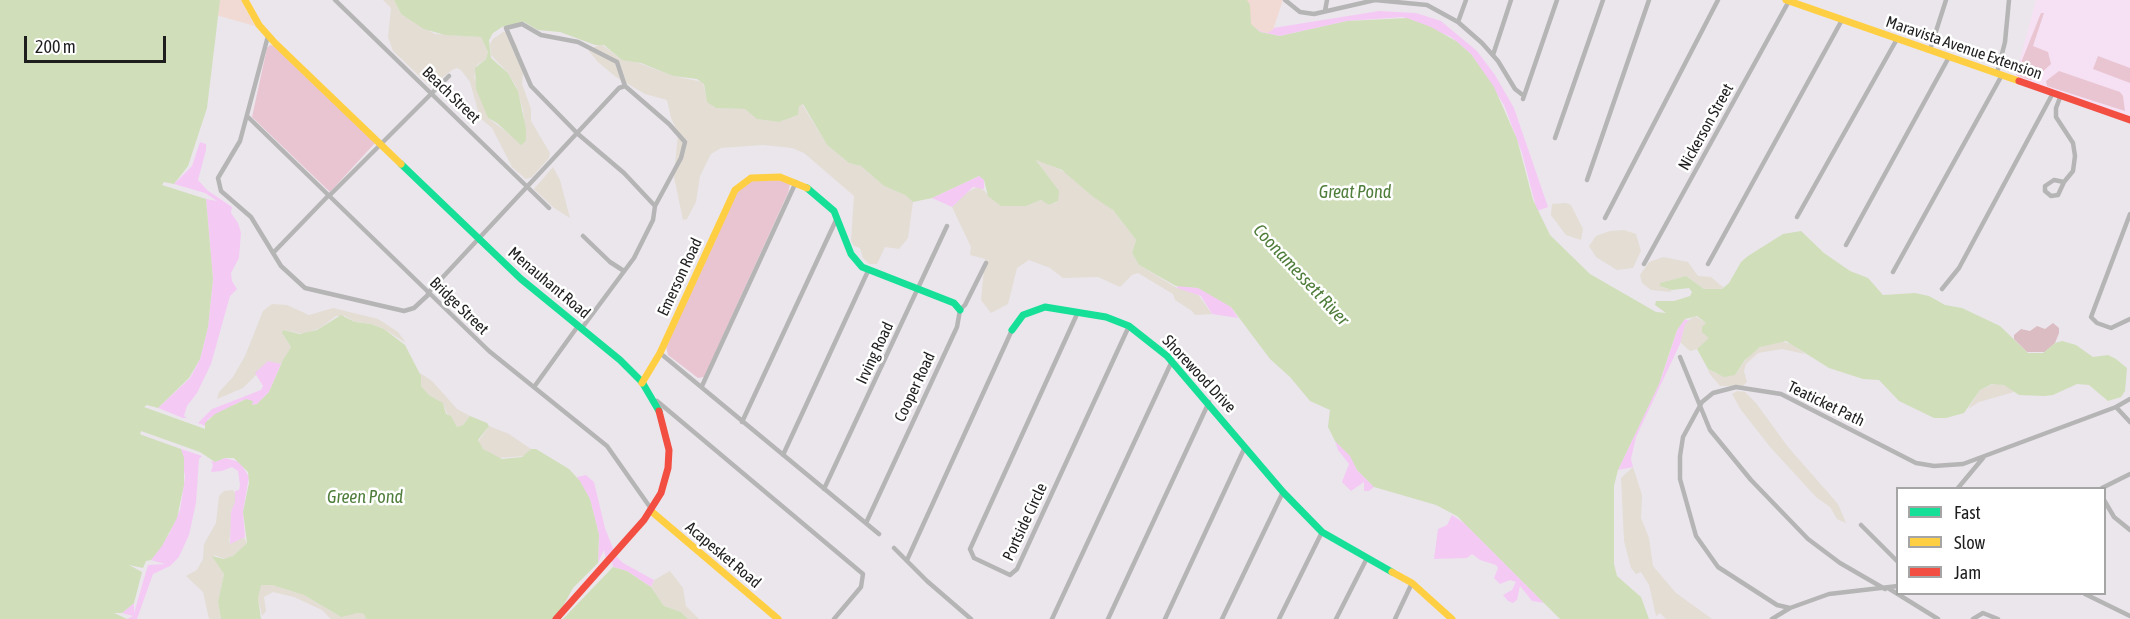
<!DOCTYPE html>
<html>
<head>
<meta charset="utf-8">
<style>
	body { margin:0 }
	#map { position:relative; width:2130px; height:619px; overflow:hidden; background:#ebe6ec; font-family:"Asap Condensed",sans-serif }
	canvas { display:block }
	.legend { position:absolute; left:1896px; top:487px; width:210px; height:108px; box-sizing:border-box; background:#fff; border:2px solid #a5a5a5; margin:0; padding:8px 10px; list-style:none; font-size:18px; color:#1e1e1e }
	.legend li { display:flex; align-items:center; gap:12px; height:30px }
	.legend b { width:30px; border:2px solid #a5a5a5 }
	.scale { position:absolute; left:24px; top:36px; width:142px; height:27px; box-sizing:border-box; border:3px solid #1e1e1e; border-top:0; padding-left:8px; font-size:18px; line-height:21px; white-space:nowrap; color:#1e1e1e; -webkit-text-stroke:4px #fff; paint-order:stroke }
</style>
</head>
<body>
<div id="map">
<canvas width="2130" height="619"></canvas>
<ul class="legend">
<li><b style="height:8px;background:#16e098"></b>Fast</li>
<li><b style="height:8px;background:#ffcf43"></b>Slow</li>
<li><b style="height:8px;background:#f24e42"></b>Jam</li>
</ul>
<div class="scale">200 m</div>
</div>
<script>
const context = document.querySelector('canvas').getContext('2d');
context.lineJoin = 'round';
function fillPath(path, color) { context.fillStyle = color; context.fill(path, 'evenodd'); }
const toPath = rows => new Path2D(rows.map(r => 'M' + r).join(''));
function strokePath(path, color, width, dash) { context.strokeStyle = color; context.lineWidth = width; context.lineCap = dash ? 'butt' : 'round'; context.setLineDash(dash || []); context.stroke(path); }
function drawText(font, color, halo, rows, align = 'center') {
  context.font = font + ' "Asap Condensed",sans-serif'; context.lineWidth = 5; context.setLineDash([]); context.textBaseline = 'middle'; context.strokeStyle = halo; context.fillStyle = color; for (const [text, x, y, turn = 0] of rows) {
    context.save(); context.translate(x, y); context.rotate((+turn || 0) * Math.PI / 180); context.textAlign = isNaN(turn) ? turn : align; if (halo) context.strokeText(text, 0, 0); context.fillText(text, 0, 0); context.restore();
  }
}
fillPath(toPath([
	[2036,0,2130,0,2130,117,2015,77]
]), '#f5e1f3');
fillPath(toPath([
	[2041,13,2044,13,2033,46,2048,52,2051,64,2035,79,2030,80,2016,75],
	[270,45,275,46,375,143,330,192,252,117,267,48],
	[2098,56,2130,68,2130,83,2093,69],
	[2059,71,2120,92,2123,96,2125,111,2047,86,2046,81],
	[779,179,790,184,788,193,704,377,698,378,668,355,666,346,736,193,749,181]
]), '#e9c5d2');
fillPath(toPath([
	[2053,323,2059,328,2059,333,2055,343,2045,352,2027,352,2014,339,2014,335,2021,329,2030,331,2037,326,2045,329]
]), '#dabcc2');
fillPath(toPath([
	[383,0,394,0,401,14,435,34,481,37,488,52,486,59,477,65,474,77,488,118,512,136,526,142,523,110,516,86,508,73,491,55,490,44,493,39,503,32,510,33,517,46,523,71,522,84,531,109,531,121,550,153,549,158,532,177,526,179,512,167,492,128,480,118,470,82,461,70,457,68,452,70,431,87,393,51,388,37,391,8],
	[601,44,622,60,628,59,673,76,703,82,707,101,716,108,745,109,758,119,779,122,798,115,799,106,802,104,827,145,849,163,861,166,884,186,905,195,913,202,908,238,899,249,885,247,877,264,869,264,863,258,860,248,854,246,851,241,854,196,804,153,792,148,763,145,721,148,711,154,700,176,696,202,687,219,683,220,674,177,678,133,671,118,667,100,645,94,616,77,598,62,588,50],
	[1036,159,1067,173,1092,196,1109,205,1136,240,1132,253,1139,265,1177,288,1197,293,1212,314,1195,315,1192,311,1175,300,1173,294,1138,273,1132,275,1120,287,1098,277,1063,278,1050,268,1029,260,1017,268,1008,304,991,313,981,300,985,259,970,255,971,247,952,207,964,194,979,186,1001,206,1026,206,1041,200,1049,205,1054,203,1058,201,1055,187],
	[553,167,560,180,570,218,554,208,534,189],
	[1566,203,1571,205,1583,229,1581,240,1566,235,1551,215,1552,204],
	[1624,230,1636,234,1641,251,1633,268,1617,270,1596,257,1589,246,1596,236,1610,231],
	[1663,257,1688,262,1698,276,1711,277,1724,288,1713,291,1704,289,1686,276,1668,281,1660,286,1672,290,1670,292,1651,290,1642,283,1640,275,1649,262],
	[272,304,287,305,309,315,333,308,378,319,398,332,406,343,384,329,371,324,355,322,345,316,336,316,320,328,304,334,283,330,283,335,291,347,281,364,261,370,243,388,217,399,219,392,233,377,245,356,263,311],
	[1695,316,1706,323,1704,327,1710,338,1697,349,1690,351,1680,342,1685,323],
	[1780,341,1792,344,1805,354,1782,349,1758,353,1746,364,1744,371,1747,382,1743,386,1720,386,1709,373,1708,369,1717,374,1735,375,1750,354,1764,345],
	[420,373,432,381,457,409,470,416,463,425,457,427,451,416,447,414,443,403,429,395,421,386],
	[1996,383,2007,386,2014,392,1979,402,1968,409,1980,390],
	[1737,391,1745,392,1756,403,1788,447,1838,504,1846,523,1837,519,1830,507,1816,497,1771,448,1741,410,1732,394],
	[489,426,509,434,531,449,524,456,498,458,483,449,478,442],
	[1633,467,1642,495,1641,518,1649,538,1653,566,1676,593,1712,619,1666,619,1660,613,1656,616,1649,585,1641,572,1636,574,1631,568,1624,541,1621,478],
	[233,490,236,495,229,543,243,536,247,543,233,556,225,559,214,555,214,559,222,566,224,574,218,602,221,619,209,619,203,592,186,576,197,570,203,559,204,544,216,523,219,496,224,491],
	[670,571,683,588,686,606,699,619,688,619,681,612,664,606,651,587,654,580],
	[260,585,272,585,304,595,339,616,358,613,364,614,366,619,331,619,322,610,294,597,273,592,264,597,266,611,262,616,258,598]
]), '#e3ddd4');
fillPath(toPath([
	[1379,11,1416,13,1441,21,1477,51,1495,75,1514,108,1548,207,1537,211,1522,153,1504,105,1471,54,1451,37,1403,17,1347,21,1280,36,1260,32,1251,24,1273,28],
	[200,142,206,144,206,150,198,180,207,190,232,207,231,213,238,223,241,233,239,258,231,273,232,281,237,289,230,296,211,364,197,393,187,406,184,416,187,418,183,418,158,408,190,378,200,359,208,327,213,279,206,199,217,201,205,193,174,184,192,166],
	[979,176,984,180,984,189,973,187,952,207,932,198],
	[1178,285,1198,288,1214,296,1231,307,1238,318,1212,314,1201,296,1177,288],
	[1685,319,1689,321,1685,324,1680,344,1636,437,1631,459,1633,467,1618,470,1661,379,1677,330],
	[268,361,281,364,269,392,257,404,252,405,252,402,243,400,208,419,206,426,198,423,212,409,261,390,263,386,255,373],
	[1335,441,1351,456,1357,470,1374,487,1369,491,1364,491,1364,482,1351,491,1342,482,1349,464,1338,450],
	[181,449,202,456,199,459,196,503,189,535,179,557,170,566,153,574,137,619,127,619,133,616,122,613,134,603,134,613,148,565,165,564,151,560,169,534,180,510,185,477],
	[225,458,240,462,249,477,243,512,245,537,230,544,231,512,235,502,235,491,239,490,240,485,238,471,232,467,222,471,211,472,213,465,211,461,215,462],
	[586,475,594,482,605,528,616,556,623,563,654,580,651,587,627,571,613,567,612,561,607,563,604,550,598,563,599,535,590,499,577,477],
	[1452,515,1464,523,1544,603,1532,601,1520,586,1517,600,1513,603,1508,601,1503,595,1512,590,1516,582,1510,580,1500,584,1494,578,1498,568,1496,565,1480,560,1472,554,1467,558,1434,559,1438,529,1447,525]
]), '#f4caf5');
fillPath(toPath([
	[220,0,241,0,255,26,216,15],
	[1243,0,1283,0,1273,30,1267,33,1260,31,1251,25]
]), '#f2dad4');
fillPath(toPath([
	[0,0,220,0,207,108,188,166,174,184,164,182,162,185,206,199,213,279,208,327,200,359,189,378,158,408,147,405,144,407,205,429,205,423,215,414,246,399,253,401,252,405,257,404,269,392,283,360,291,347,282,333,283,330,300,334,317,330,341,315,355,322,371,324,384,329,405,345,421,376,421,386,429,395,443,403,446,414,451,416,457,427,463,425,470,416,487,423,489,426,478,440,483,449,502,459,522,457,531,449,536,449,569,469,580,481,590,499,599,535,598,563,573,588,556,619,366,619,364,614,358,613,341,617,304,595,272,585,261,585,258,598,261,619,221,619,218,602,224,574,212,556,224,559,233,556,247,543,243,512,249,483,248,472,234,458,225,458,215,462,200,452,141,431,140,434,142,435,181,449,184,458,184,485,177,518,162,546,151,560,146,561,143,568,129,565,142,572,134,603,122,613,114,613,127,619,0,619],
	[394,0,1247,0,1250,5,1251,24,1260,32,1280,36,1347,21,1407,18,1431,27,1456,41,1471,54,1494,87,1517,139,1533,200,1550,235,1590,274,1656,312,1666,313,1655,305,1656,301,1674,301,1690,296,1692,292,1689,288,1672,290,1660,286,1660,283,1686,276,1704,289,1722,289,1729,283,1741,262,1748,256,1783,234,1801,231,1824,253,1850,271,1868,278,1883,295,1915,293,1929,296,1945,305,1962,308,2000,326,2028,353,2043,353,2055,343,2062,341,2076,345,2093,357,2108,355,2116,359,2127,368,2125,391,2121,397,2108,401,2089,385,2077,384,2053,395,2044,396,2019,395,2004,385,1992,384,1980,390,1964,413,1946,418,1934,418,1899,401,1879,380,1863,379,1829,368,1786,341,1760,347,1745,360,1735,375,1724,377,1708,369,1697,349,1709,338,1702,332,1702,327,1706,323,1697,316,1685,319,1677,330,1659,384,1618,470,1614,486,1614,564,1617,576,1641,597,1649,619,1560,619,1457,516,1436,505,1374,487,1357,470,1350,456,1335,441,1328,427,1330,410,1310,401,1290,377,1270,359,1231,307,1198,288,1176,286,1139,265,1132,253,1136,240,1113,210,1092,196,1062,170,1036,160,1059,191,1058,201,1049,205,1041,200,1026,206,1001,206,988,196,984,180,979,176,932,198,913,202,905,195,884,186,861,166,849,163,827,145,803,104,799,106,798,115,779,122,757,119,745,109,716,108,707,102,704,84,697,79,673,76,641,63,622,60,604,45,595,45,560,32,538,30,524,22,502,27,493,33,489,40,491,58,508,73,518,91,526,129,526,141,521,145,497,123,488,118,476,89,475,68,486,59,488,52,481,37,445,35,424,29,401,14],
	[613,567,627,571,651,587,664,606,681,612,688,619,563,619]
]), '#d0deba');
strokePath(toPath([
	[335,0,549,208],
	[1285,0,1300,12,1314,14,1375,0,1427,5,1458,22,1482,43,1498,61,1515,89,1524,96],
	[1325,11,1327,0],
	[1458,22,1466,0],
	[268,36,240,141,218,178,221,191,251,217,281,266,305,288,404,311,414,308,429,294],
	[1930,50,1946,0],
	[1493,55,1511,0],
	[1997,73,2005,42,2009,0],
	[2061,95,2056,108,2056,117,2073,143,2075,156,2073,171,2064,182],
	[1523,99,1557,0],
	[248,117,489,351,607,446,652,510],
	[1555,138,1603,0],
	[1587,180,1649,0],
	[2054,180,2064,182,2058,195,2051,196,2045,191,2045,186,2054,180],
	[329,196,449,76],
	[2130,214,2091,317,2097,323,2111,328,2130,319],
	[1797,217,1897,39],
	[1605,218,1718,0],
	[583,236,610,262,624,271],
	[1846,245,1949,57],
	[273,253,328,196],
	[1644,264,1789,1],
	[1708,264,1842,20],
	[1893,272,2002,75],
	[1942,289,1959,268,2053,93],
	[428,293,619,88,625,86],
	[1078,312,970,549,974,558,1010,575,1017,569,1129,326],
	[582,328,634,258,653,220,655,206,681,158,685,142,669,124,625,86,617,62,578,42,541,35,522,24,506,28,531,86,578,134,624,173,655,206],
	[660,353,879,534],
	[1680,357,1710,430,1751,480,1808,539,1840,563,1885,589],
	[702,386,796,182],
	[534,387,578,326],
	[657,401,863,574,861,587,834,619],
	[2116,407,2130,422],
	[742,422,837,218],
	[783,455,868,271],
	[1958,488,1983,458],
	[2102,488,2130,474],
	[824,489,947,226],
	[2104,500,2114,517,2130,530],
	[866,523,957,327,960,310,965,305,986,263],
	[1861,525,1898,562],
	[894,548,927,581,971,619],
	[907,560,1012,330],
	[1898,586,1829,594,1790,608,1777,605,1718,567,1696,536,1680,479,1680,456,1683,437,1702,402,1713,393,1736,387,1781,394,1916,463,1934,466,1963,464,2116,407,2130,399],
	[1888,588,1938,619],
	[2085,594,2130,616],
	[1052,619,1172,361],
	[1108,619,1209,402],
	[1165,619,1245,447],
	[1222,619,1283,492],
	[1279,619,1322,532],
	[1336,619,1367,558],
	[1395,619,1412,583],
	[1772,619,1790,608],
	[1973,619,1983,613,1998,619]
]), '#b6b5b6', 4.5);
strokePath(toPath([
	[401,164,521,279,620,360,642,382,659,411],
	[807,188,834,211,851,254,862,267,954,303,960,310],
	[1012,330,1023,315,1045,307,1106,317,1129,326,1167,356,1283,492,1322,532,1392,572]
]), '#16e098', 7);
strokePath(toPath([
	[245,0,259,25,275,43,401,164],
	[1786,0,2019,81],
	[642,383,660,353,735,190,751,178,780,177,807,188],
	[651,511,778,619],
	[1392,572,1412,583,1452,619]
]), '#ffcf43', 7);
strokePath(toPath([
	[2019,81,2130,120],
	[556,619,644,520,661,493,668,468,669,450,659,411]
]), '#f24e42', 7);
drawText('16px', '#1e1e1e', '#fff', [
	["Maravista Avenue Extension",1964,48,19],
	["Beach Street",451,95,44],
	["Nickerson Street",1706,127,-61],
	["Emerson Road",680,277,-65],
	["Menauhant Road",549,283,40],
	["Bridge Street",459,306,44],
	["Irving Road",875,353,-65],
	["Shorewood Drive",1199,374,47],
	["Cooper Road",915,387,-65],
	["Teaticket Path",1826,404,26],
	["Portside Circle",1025,522,-65],
	["Acapesket Road",723,555,40]
]);
drawText('italic 18px', '#4f7d3a', '#fff', [
	["Great Pond",1355,192],
	["Coonamessett River",1301,275,47],
	["Green Pond",365,497]
]);
</script>
</body>
</html>
